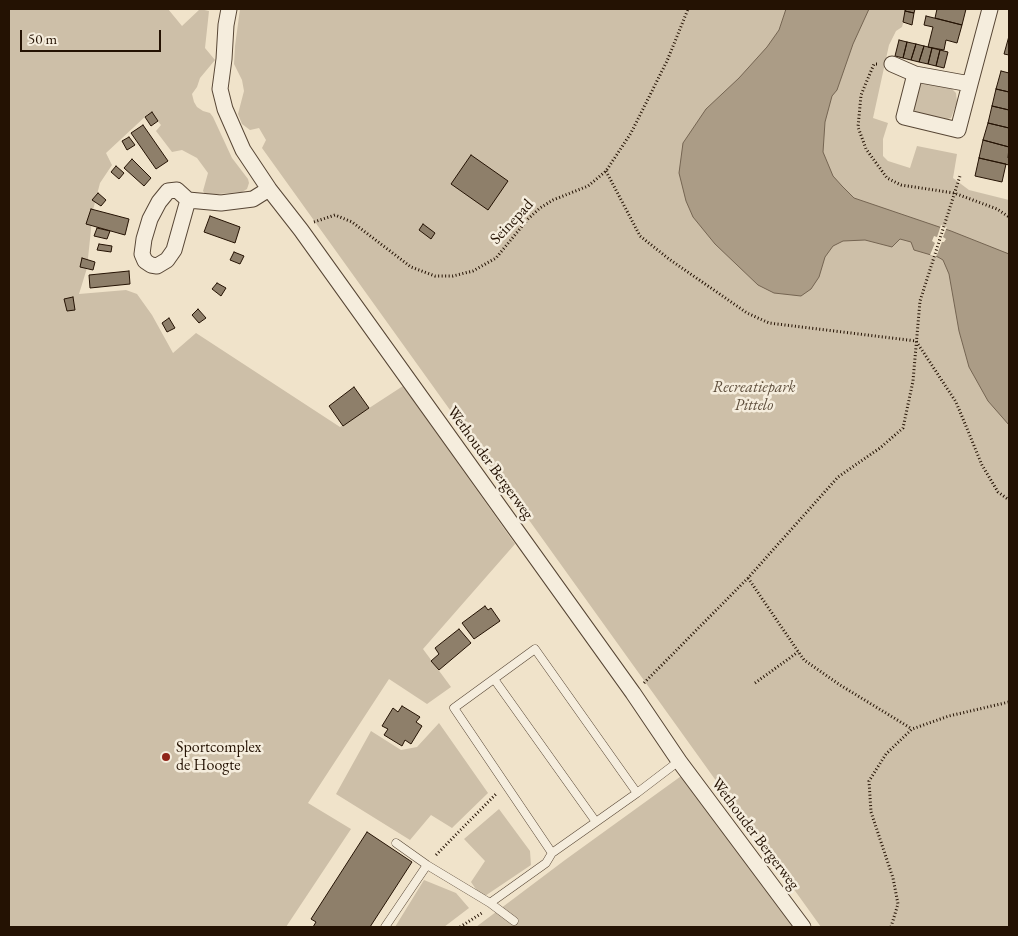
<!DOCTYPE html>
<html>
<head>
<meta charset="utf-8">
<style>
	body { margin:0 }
	#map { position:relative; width:1018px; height:936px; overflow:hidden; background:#f0e3ca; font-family:"EB Garamond",serif }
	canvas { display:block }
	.frame { position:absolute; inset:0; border:10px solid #241203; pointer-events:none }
	.scale { position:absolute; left:20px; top:30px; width:141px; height:22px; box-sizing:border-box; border:2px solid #241203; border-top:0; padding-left:6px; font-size:15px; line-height:18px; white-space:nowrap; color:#241203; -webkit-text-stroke:4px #f5eddd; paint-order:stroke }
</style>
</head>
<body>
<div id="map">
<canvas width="1018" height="936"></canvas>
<div class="frame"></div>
<div class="scale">50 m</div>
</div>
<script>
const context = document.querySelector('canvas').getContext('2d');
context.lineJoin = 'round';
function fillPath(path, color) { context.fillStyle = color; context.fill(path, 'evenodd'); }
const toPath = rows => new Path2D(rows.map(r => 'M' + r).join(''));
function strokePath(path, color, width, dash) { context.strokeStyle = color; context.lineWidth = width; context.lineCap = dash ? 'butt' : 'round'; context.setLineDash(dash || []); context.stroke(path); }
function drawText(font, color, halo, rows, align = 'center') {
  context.font = font + ' "EB Garamond",serif'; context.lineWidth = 5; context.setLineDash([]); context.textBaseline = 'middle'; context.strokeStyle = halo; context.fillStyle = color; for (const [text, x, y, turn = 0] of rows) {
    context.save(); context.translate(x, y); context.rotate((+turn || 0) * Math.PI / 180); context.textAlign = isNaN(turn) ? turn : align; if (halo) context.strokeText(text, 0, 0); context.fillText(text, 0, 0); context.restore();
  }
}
fillPath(toPath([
	[9,9,168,9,182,26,200,9,209,11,205,48,215,60,200,78,197,87,192,94,194,102,197,107,203,111,210,113,213,117,232,158,248,179,249,183,247,189,242,192,206,195,203,191,208,173,197,158,182,150,172,152,156,131,161,125,153,116,148,114,106,153,112,165,100,183,93,210,87,268,79,294,126,290,137,294,152,315,173,353,196,333,340,427,403,386,515,544,423,649,451,687,427,704,389,679,308,803,351,829,286,927,9,927],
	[240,9,907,9,902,27,896,31,889,45,873,118,888,123,883,139,883,156,888,161,910,168,917,146,957,154,953,178,969,190,1009,200,1009,927,821,927,262,148,266,140,259,128,250,130,242,124,238,114,244,91,242,80,234,64,235,46],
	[924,82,952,89,956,93,957,102,951,118,944,120,918,114,913,110,919,85],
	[439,723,488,793,452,828,431,815,410,840,336,794,371,731,401,750,417,747],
	[684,774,796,927,476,927,565,860],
	[499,809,530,851,531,865,482,898,471,882,485,861,464,839],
	[424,880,456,893,469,908,444,927,395,927]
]), '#cdbfa8');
const water = toPath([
	[786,9,869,9,853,44,837,90,832,96,825,122,823,152,833,176,842,186,854,198,951,231,1009,254,1009,425,988,401,969,367,959,331,949,274,943,260,938,257,914,250,911,242,900,239,892,247,865,240,843,241,833,246,825,257,819,277,811,289,801,296,774,293,758,285,715,244,693,217,686,201,679,173,683,143,706,109,739,78,767,47,779,30,786,9]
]);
fillPath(water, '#ab9c86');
strokePath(water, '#756552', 1);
fillPath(toPath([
	[941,225,947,227,943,237,946,239,944,242,942,242,936,257,930,255,935,243,932,241,934,236,937,237]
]), '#f0e3ca');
const building = toPath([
	[906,9,915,9,914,13,905,11,906,9],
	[937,9,966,9,962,25,935,18,937,9],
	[905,11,914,13,912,25,903,22,905,11],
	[926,16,962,25,957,43,946,40,944,50,928,47,933,27,924,25,926,16],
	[1009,36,1009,55,1004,54,1009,36],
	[899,40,907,42,903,58,895,56,899,40],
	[907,42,916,44,911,60,903,58,907,42],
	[916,44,924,46,919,62,911,60,916,44],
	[924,46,932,48,928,64,919,62,924,46],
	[932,48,940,50,936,66,928,64,932,48],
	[940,50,948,52,944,68,936,66,940,50],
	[1001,71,1009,73,1009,92,996,89,1001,71],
	[996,89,1009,92,1009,110,992,106,996,89],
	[992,106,1009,110,1009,128,988,123,992,106],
	[152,112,158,121,151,126,145,117,152,112],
	[988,123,1009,128,1009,147,983,140,988,123],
	[143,125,168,161,156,169,131,133,143,125],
	[129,137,135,145,127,150,122,141,129,137],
	[983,140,1009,147,1008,158,1009,158,1009,165,979,158,983,140],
	[471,155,508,181,488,210,451,184,471,155],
	[979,158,1006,164,1002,182,975,176,979,158],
	[132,159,151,178,144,186,124,168,132,159],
	[116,166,124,173,119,179,111,172,116,166],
	[98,193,106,200,101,206,92,200,98,193],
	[91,209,129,219,125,235,86,224,91,209],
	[210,216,240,227,235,243,204,232,210,216],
	[423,224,435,233,431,239,419,230,423,224],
	[97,228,110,231,107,239,94,236,97,228],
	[99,244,112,246,111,252,97,250,99,244],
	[234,252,244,256,240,264,230,260,234,252],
	[82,258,95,262,93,270,80,267,82,258],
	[129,271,130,284,90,288,89,275,129,271],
	[217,283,226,288,221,296,212,289,217,283],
	[73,297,75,310,67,311,64,299,73,297],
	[198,309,206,318,199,323,192,315,198,309],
	[169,318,175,328,167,332,162,323,169,318],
	[354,387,369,408,343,426,329,406,354,387],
	[485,606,488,610,491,608,500,621,474,639,462,623,485,606],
	[459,629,471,643,439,670,431,661,439,654,435,648,459,629],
	[402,706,420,717,416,722,422,726,411,744,405,740,402,746,384,735,388,729,382,726,393,708,398,712,402,706],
	[367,832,412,862,370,927,313,927,316,922,311,919,367,832]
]);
fillPath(building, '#8e7f6a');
strokePath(building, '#241203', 1);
const service = toPath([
	[494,679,596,822],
	[637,793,535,649,454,708,552,853,596,822,637,793,679,761],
	[396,843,427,865,490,903,514,921],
	[490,903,546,863,552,853],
	[385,927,427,865]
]);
const minor = toPath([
	[229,9,226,25,224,59,220,89,225,109,243,150,269,189,301,230,633,693,679,761,803,927],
	[892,64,915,74],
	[970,84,915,74,904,117,958,130,970,84,990,9],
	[188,200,174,250,167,260,157,266,151,265,145,261,142,254,144,239,150,219,159,202,168,191,177,190,188,200,221,203,253,199,269,189]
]);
strokePath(service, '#574635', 9);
strokePath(minor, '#574635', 17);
strokePath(toPath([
	[877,64,874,64,861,95,858,127,866,149,887,178,901,185,954,193,997,209,1009,217],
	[606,171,640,236,669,259,747,313,769,323,916,341,956,402,982,465,998,492,1009,500],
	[314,222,335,215,352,222,411,267,435,276,453,276,473,271,496,258,528,219,540,208,553,200,588,186,606,171,631,133,667,61,688,9],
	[748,578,804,660,840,685,912,729],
	[644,683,748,578,838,477,880,448,903,428,913,381,920,301,960,176],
	[755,683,798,652],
	[436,855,496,794],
	[460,927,482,913],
	[891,927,898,904,893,878,871,812,869,781,886,754,912,729,949,716,1009,702]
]), '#241203', 3, [1, 2.5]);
strokePath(service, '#f5eddd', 8);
strokePath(minor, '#f5eddd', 15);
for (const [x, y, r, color] of [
	[166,757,5,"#8f2418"]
]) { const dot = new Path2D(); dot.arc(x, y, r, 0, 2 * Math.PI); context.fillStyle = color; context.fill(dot); strokePath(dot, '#f5eddd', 2); }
drawText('16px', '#241203', '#f5eddd', [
	["Seinepad",512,222,-47],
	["Wethouder Bergerweg",490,463,54],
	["Wethouder Bergerweg",755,834,53]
]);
drawText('italic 16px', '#5f4f3d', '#f5eddd', [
	["Recreatiepark",754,388],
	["Pittelo",754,406]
]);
drawText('16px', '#241203', '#f5eddd', [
	["Sportcomplex",176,748],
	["de Hoogte",176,766]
], 'left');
</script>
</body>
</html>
